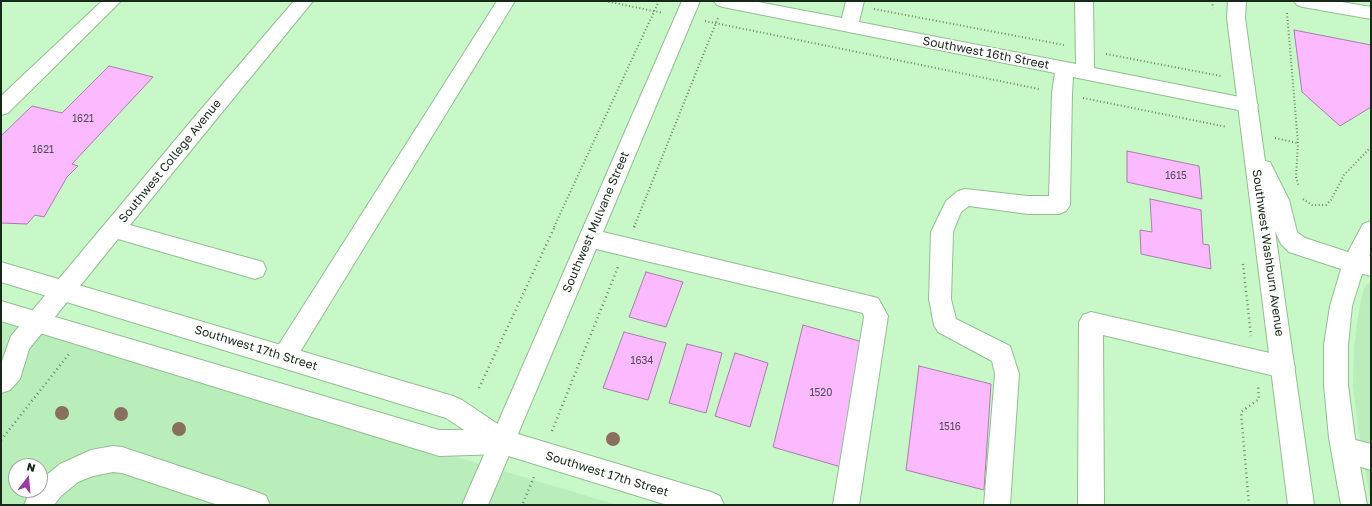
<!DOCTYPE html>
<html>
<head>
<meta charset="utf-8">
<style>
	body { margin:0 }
	#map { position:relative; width:1372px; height:506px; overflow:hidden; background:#c8f7c8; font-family:"Golos Text",sans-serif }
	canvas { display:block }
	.frame { position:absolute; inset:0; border:2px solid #172918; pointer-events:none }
	.north { position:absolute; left:8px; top:458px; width:40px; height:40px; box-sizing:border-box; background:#fff; border:1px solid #a2a9a3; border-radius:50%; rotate:16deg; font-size:11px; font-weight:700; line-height:16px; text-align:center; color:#172918 }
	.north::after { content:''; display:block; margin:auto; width:14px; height:18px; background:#9b3ba3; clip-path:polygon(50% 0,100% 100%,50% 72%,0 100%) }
</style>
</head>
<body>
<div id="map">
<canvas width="1372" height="506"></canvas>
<div class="frame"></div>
<div class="north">N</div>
</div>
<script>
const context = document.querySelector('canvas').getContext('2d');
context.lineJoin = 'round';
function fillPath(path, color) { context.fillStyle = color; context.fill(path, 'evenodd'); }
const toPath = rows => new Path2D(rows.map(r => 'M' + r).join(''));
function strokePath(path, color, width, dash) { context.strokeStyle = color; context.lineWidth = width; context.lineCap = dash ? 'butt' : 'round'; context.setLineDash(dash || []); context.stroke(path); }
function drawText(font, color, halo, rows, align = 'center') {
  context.font = font + ' "Golos Text",sans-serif'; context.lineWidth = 4; context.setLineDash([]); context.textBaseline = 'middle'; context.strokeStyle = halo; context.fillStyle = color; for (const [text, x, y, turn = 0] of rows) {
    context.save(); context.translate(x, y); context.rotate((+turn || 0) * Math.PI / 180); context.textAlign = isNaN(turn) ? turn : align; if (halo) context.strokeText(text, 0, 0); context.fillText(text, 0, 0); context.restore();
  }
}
fillPath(toPath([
	[1371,282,1371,505,1358,428,1353,385,1354,348,1358,316,1363,292,1366,285],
	[1,319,160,368,617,505,1,505],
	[16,466,40,466,40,490,16,490]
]), '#b9edb9');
const building = toPath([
	[1294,30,1371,45,1371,107,1340,126,1302,92,1294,30],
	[109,66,153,77,72,164,78,166,67,177,44,217,35,215,27,224,1,223,1,136,32,106,62,113,109,66],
	[1127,151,1199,166,1202,199,1127,182,1127,151],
	[1150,199,1201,210,1203,244,1209,245,1211,269,1141,254,1140,230,1152,232,1150,199],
	[646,272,683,282,666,327,629,317,646,272],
	[803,325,866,343,841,467,773,447,803,325],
	[624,332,666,343,648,400,603,388,624,332],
	[687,344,722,353,706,413,669,403,687,344],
	[735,353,768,363,750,427,715,416,735,353],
	[919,366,991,384,984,490,906,470,919,366]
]);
fillPath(building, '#fbbaff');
strokePath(building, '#a77eaa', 1);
const minor = toPath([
	[102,1,121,1,8,113,1,115,1,96,102,1],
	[294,1,313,1,130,225,263,262,266,269,263,276,255,279,118,239,29,349,20,379,10,390,1,393,1,364,11,336,197,114,294,1],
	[497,1,515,1,292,365,284,368,276,365,272,357,276,349,497,1],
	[682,1,700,1,603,232,878,298,888,316,859,505,833,505,864,317,863,313,596,249,488,505,462,505,682,1],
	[714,1,753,1,842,18,846,1,864,1,859,22,1076,64,1075,1,1093,1,1094,68,1255,100,1258,105,1255,110,1248,112,1073,77,1072,93,1070,205,1066,211,1059,214,1028,214,969,206,961,212,953,232,951,299,956,319,1010,346,1019,374,1010,505,984,505,995,374,992,361,938,332,934,325,929,299,931,232,946,201,958,191,965,189,1028,196,1049,196,1052,93,1055,73,723,7,717,5,714,1],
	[1294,1,1336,1,1371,7,1371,19,1303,7,1297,5,1294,1],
	[1354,254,1371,256,1371,276,1346,270,1343,263,1346,256,1354,254],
	[1091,312,1283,356,1292,359,1295,367,1292,375,1283,378,1103,335,1104,505,1078,505,1079,322,1083,315,1091,312],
	[1344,437,1371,444,1371,470,1335,459,1331,450,1335,441,1344,437],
	[113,446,122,447,257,492,266,496,270,505,218,505,122,473,113,472,93,476,78,482,61,496,54,505,24,505,28,496,32,490,40,490,40,481,43,478,60,464,91,450,113,446]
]);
const major = toPath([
	[1228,1,1246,1,1245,18,1265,161,1270,162,1289,200,1297,232,1305,238,1348,252,1363,224,1371,221,1371,252,1365,264,1352,306,1348,345,1348,385,1355,438,1367,505,1341,505,1329,438,1324,385,1324,345,1330,306,1341,269,1289,252,1281,244,1275,231,1314,505,1288,505,1227,18,1228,1],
	[1,262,453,396,462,400,508,431,711,492,720,496,724,505,667,505,502,454,439,456,1,321,1,301,439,430,464,430,446,418,1,282,1,262]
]);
strokePath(minor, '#92bf92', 2);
strokePath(major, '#92bf92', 2);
strokePath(toPath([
	[605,1,663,13],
	[1212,1,1213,8],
	[874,9,1064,45],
	[1287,13,1298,143,1296,177,1299,187],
	[705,21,1039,89],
	[1106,54,1221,76],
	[1083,98,1227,127],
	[1275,138,1298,143],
	[1303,199,1312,205,1326,205,1331,200,1344,175,1371,147],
	[554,227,659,1],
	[634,227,718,18]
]), '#6a896a', 2, [1, 2.5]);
strokePath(toPath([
	[634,227,635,226],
	[1243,264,1251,336],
	[479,388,555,226],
	[552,431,618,267],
	[1,440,69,354],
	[523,503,534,477],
	[1249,505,1241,412,1259,399,1258,385]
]), '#6a896a', 2.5, [1, 3.5]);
fillPath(minor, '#fff');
fillPath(major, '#fff');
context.fillStyle = '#896f5e';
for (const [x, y] of [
	[62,413],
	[121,414],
	[179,429],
	[613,439]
]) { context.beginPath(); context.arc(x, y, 7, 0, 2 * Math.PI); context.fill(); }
drawText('10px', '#504d52', null, [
	["1621",83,119],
	["1621",43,150],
	["1615",1176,176],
	["1634",642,361],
	["1520",821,393],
	["1516",950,427]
]);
drawText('12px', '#172918', '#fff', [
	["Southwest 16th Street",986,53,11],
	["Southwest College Avenue",170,161,-51],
	["Southwest Mulvane Street",596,222,-67],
	["Southwest Washburn Avenue",1268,253,82],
	["Southwest 17th Street",256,348,17],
	["Southwest 17th Street",607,474,17]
]);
</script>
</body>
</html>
